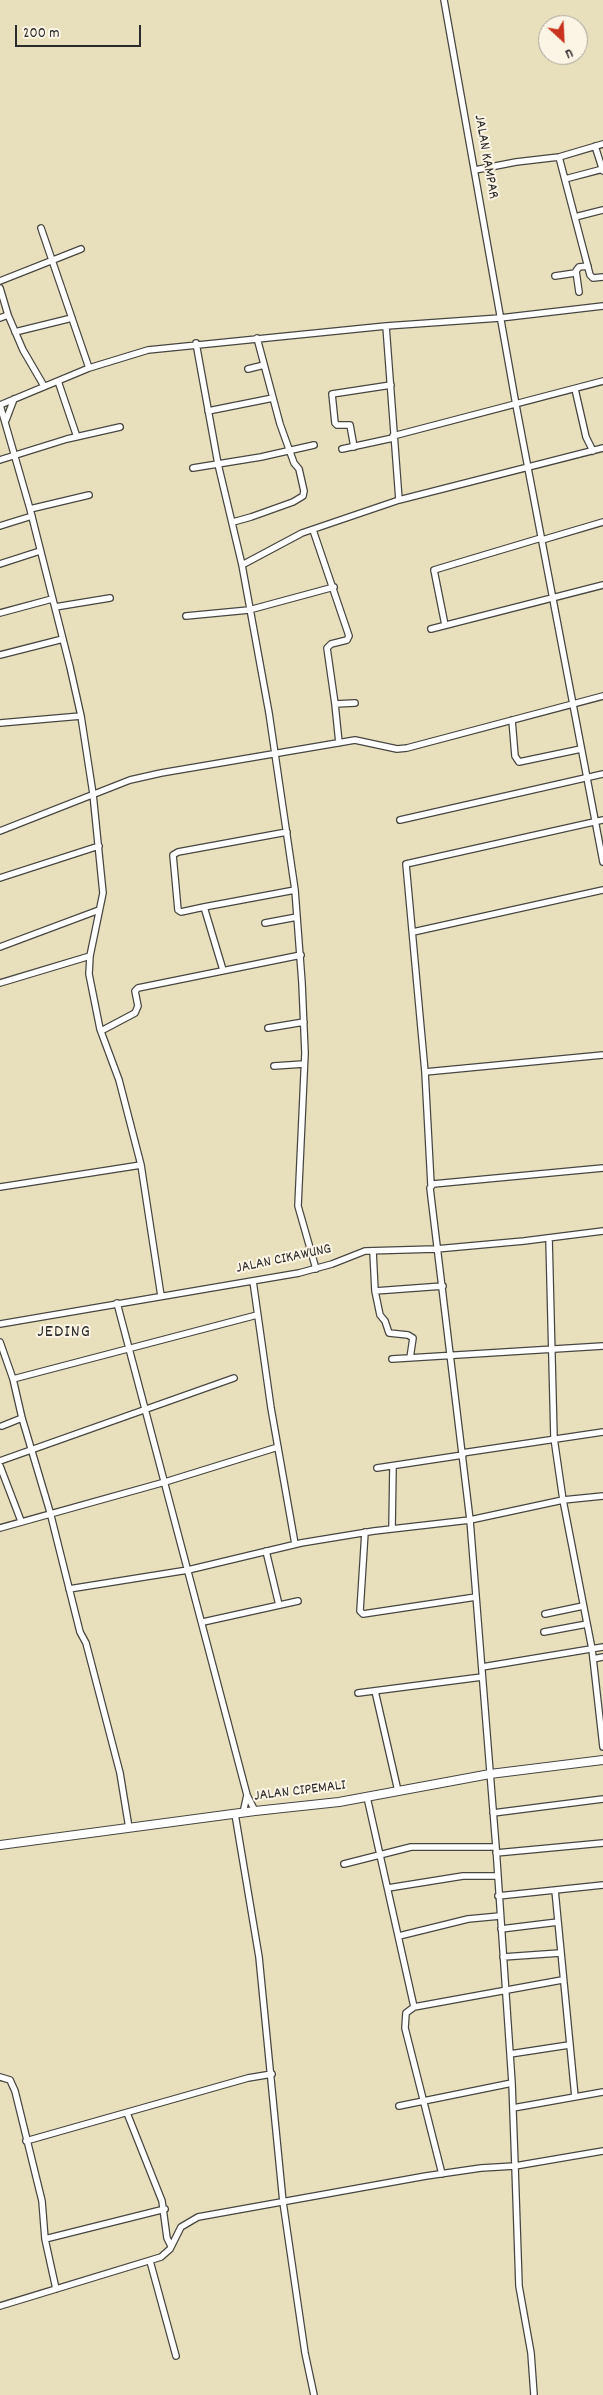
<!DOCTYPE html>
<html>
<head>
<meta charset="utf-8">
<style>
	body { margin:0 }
	#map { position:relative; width:603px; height:2395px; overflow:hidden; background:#e8e0bc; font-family:Dekko,sans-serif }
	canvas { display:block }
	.north { position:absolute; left:538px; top:15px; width:50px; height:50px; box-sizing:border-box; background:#fcf5e5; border:1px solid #a8a49b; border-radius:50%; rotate:155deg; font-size:14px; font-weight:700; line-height:20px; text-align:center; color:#2b2b2b }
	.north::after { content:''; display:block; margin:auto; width:18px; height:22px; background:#c8321e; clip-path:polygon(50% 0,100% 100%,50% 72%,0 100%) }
	.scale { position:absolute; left:15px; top:25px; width:126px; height:22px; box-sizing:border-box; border:2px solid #2b2b2b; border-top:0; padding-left:6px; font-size:15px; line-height:18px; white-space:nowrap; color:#2b2b2b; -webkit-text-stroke:4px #fcf5e5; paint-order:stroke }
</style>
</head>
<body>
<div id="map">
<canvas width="603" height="2395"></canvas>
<div class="north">U</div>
<div class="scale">200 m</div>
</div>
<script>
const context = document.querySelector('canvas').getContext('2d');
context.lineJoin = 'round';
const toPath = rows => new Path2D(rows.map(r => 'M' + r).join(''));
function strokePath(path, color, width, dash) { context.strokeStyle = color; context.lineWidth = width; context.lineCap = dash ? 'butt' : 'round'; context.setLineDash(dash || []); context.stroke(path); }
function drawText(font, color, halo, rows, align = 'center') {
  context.font = font + ' Dekko,sans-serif'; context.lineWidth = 4; context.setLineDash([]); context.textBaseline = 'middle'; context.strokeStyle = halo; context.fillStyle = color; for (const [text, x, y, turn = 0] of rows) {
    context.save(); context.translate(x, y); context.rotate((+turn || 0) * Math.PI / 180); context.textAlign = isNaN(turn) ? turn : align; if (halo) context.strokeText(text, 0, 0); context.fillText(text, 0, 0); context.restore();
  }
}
const minor = toPath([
	[444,0,516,405,603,862],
	[595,146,603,171],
	[559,157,590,275,593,278,603,277],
	[475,170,516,162,559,157,603,144],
	[565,179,603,169],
	[575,217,603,210],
	[41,228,89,368],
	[555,276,575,273],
	[0,281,81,249],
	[0,288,8,315],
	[579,292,576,271,579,267,588,266],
	[0,318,8,315,23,350,44,386],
	[386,326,399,500],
	[15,332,72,318],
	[196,343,218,464,242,565,269,713,295,890,302,983,305,1053,298,1206,316,1269],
	[248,369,264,365],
	[58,381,77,437],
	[575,389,586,437,593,451],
	[0,405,30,509,70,667,81,716,93,794,103,893,90,956,89,974,100,1029,119,1080,141,1165,161,1296],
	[0,405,89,368,148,350,386,326,500,318,603,306],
	[208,411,273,398],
	[6,420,14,399],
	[393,436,603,381],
	[354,447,350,425,337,425,335,423,332,394,391,385],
	[342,449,393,438],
	[0,460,67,439,120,427],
	[193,468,261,457,314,445],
	[30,509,89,495],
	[233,522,251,517,293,502,303,496,304,491,299,469,294,463,280,424,257,338],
	[0,526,32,516],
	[313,530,349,636,347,640,331,644,327,648,335,704],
	[542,540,603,522],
	[0,564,40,551],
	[242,565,302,533,399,500,603,448],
	[55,607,110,598],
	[0,613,52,599],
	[186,616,249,610,334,587],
	[445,625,434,570,541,538],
	[431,629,603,585],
	[0,655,63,639],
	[512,720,515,756,519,762,581,749],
	[0,723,81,716],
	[339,743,335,704,355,703],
	[400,820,603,774],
	[0,831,130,780,161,773,355,740,397,749,407,748,603,696],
	[0,878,99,846],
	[204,907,181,912,178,910,173,855,178,852,287,832],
	[265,923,297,917],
	[413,932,603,890],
	[0,947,99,910],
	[223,970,204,907,295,890],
	[0,983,90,956],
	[268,1028,304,1022],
	[101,1031,135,1013,138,1006,135,991,138,988,301,955],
	[274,1066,304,1064],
	[425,1072,603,1055],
	[431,1185,425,1072,406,864,603,820],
	[0,1187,141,1165],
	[549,1238,554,1438,563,1500,592,1649,603,1747],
	[373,1251,375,1291,380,1315,385,1321,389,1333,408,1335,413,1338,410,1358],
	[253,1281,271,1408,295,1544],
	[375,1291,443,1286],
	[117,1303,247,1795,255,1811],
	[0,1324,299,1273,332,1264,365,1251,436,1249,524,1241,603,1231],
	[0,1342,13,1379,22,1418,50,1512,80,1632,86,1643,120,1773,129,1828],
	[392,1359,603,1346],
	[13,1379,257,1315],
	[2,1426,22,1418],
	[462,1453,603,1432],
	[0,1461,234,1378],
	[0,1466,21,1521],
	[377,1468,463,1455],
	[0,1528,165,1482,278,1447],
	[392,1529,393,1466],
	[365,1532,360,1611,363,1614,476,1597],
	[266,1551,279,1605],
	[69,1589,188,1570,301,1543,374,1531,470,1520,563,1500,603,1496],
	[545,1614,583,1606],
	[203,1622,298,1601],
	[544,1632,587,1624],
	[593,1659,603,1657],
	[482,1667,603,1647],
	[375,1691,398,1791],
	[358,1693,482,1677],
	[367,1797,414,2007],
	[243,1813,247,1795],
	[493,1813,603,1799],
	[235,1814,259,1957,283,2202,305,2353,314,2395],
	[496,1853,603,1843],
	[344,1864,411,1847,496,1847],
	[388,1888,463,1876,497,1876],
	[555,1890,575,2097],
	[498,1896,603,1885],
	[501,1929,558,1922],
	[399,1936,468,1919,500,1916],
	[503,1957,560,1953],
	[510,2054,569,2045],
	[0,2077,10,2080,15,2091,42,2201,45,2239,56,2289],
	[399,2106,512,2083],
	[513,2108,603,2092],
	[127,2113,162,2201,167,2238,171,2246],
	[26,2141,248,2078,272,2074],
	[442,2174,405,2028,406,2013,414,2007,562,1980],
	[45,2239,165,2209],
	[150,2261,176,2356],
	[0,2306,161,2257,170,2249,181,2227,198,2217,426,2176,481,2168,515,2166,512,2083,496,1847,470,1520,430,1188,433,1184,603,1168],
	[534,2395,531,2353,519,2286,515,2166,603,2151]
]);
const major = toPath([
	[0,1845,255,1811,339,1802,490,1774,603,1760]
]);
strokePath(minor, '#474641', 8);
strokePath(major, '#474641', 10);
strokePath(minor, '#fff', 5.5);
strokePath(major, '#fff', 8);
drawText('15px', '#2b2b2b', '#fcf5e5', [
	["JALAN KAMPAR",485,157,80],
	["JALAN CIKAWUNG",284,1260,-12],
	["JALAN CIPEMALI",300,1792,-7]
]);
context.letterSpacing = '1px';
drawText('18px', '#2b2b2b', '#fcf5e5', [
	["JEDING",64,1334]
]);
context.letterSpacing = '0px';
</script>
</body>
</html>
